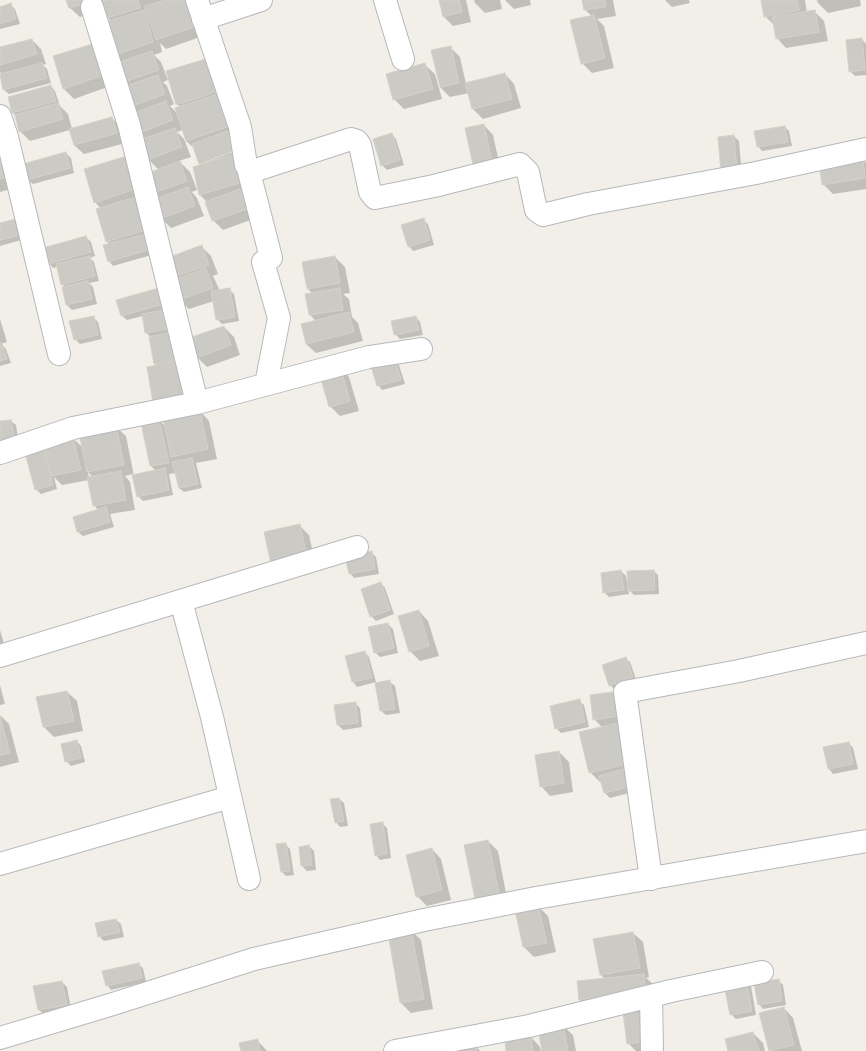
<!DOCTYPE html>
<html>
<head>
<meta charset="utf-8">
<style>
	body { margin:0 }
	canvas { display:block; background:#f1efe8 }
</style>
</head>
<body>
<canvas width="866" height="1051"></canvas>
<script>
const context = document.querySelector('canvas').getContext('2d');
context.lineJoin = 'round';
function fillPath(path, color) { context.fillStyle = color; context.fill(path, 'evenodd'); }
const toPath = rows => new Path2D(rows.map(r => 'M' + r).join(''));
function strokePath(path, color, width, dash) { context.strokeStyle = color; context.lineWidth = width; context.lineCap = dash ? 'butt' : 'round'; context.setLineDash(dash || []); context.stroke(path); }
fillPath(toPath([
	[67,0,98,0,101,10,80,17,70,8],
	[103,0,195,0,206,35,166,49,160,43,162,52,154,55,161,62,168,80,163,82,167,86,174,104,170,106,178,114,176,108,180,107,177,104,168,72,209,59,218,69,227,100,224,101,228,105,236,137,232,138,236,142,243,161,241,161,245,165,252,192,244,195,249,200,256,218,223,230,213,220,207,202,200,195,194,168,202,165,195,149,186,141,183,130,177,132,184,139,191,157,179,161,190,172,197,190,192,192,197,198,204,216,171,228,161,218,154,200,159,198,154,193,147,174,159,170,148,159,141,141,146,139,139,132,133,114,138,113,131,106,124,88,129,86,125,82,118,64,120,63,113,56,103,24,111,21,108,18],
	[238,148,239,150,204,163,204,161],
	[440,0,466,0,471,22,453,26,443,16],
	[474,0,500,0,502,9,485,13,475,3],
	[505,0,530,0,531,5,514,9],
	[584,0,613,0,616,16,597,19,604,26,614,68,592,73,582,63,592,16,585,10],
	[665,0,689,0,690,3,672,7],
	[762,0,805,0,807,13,815,12,824,21,828,41,786,48,777,38,775,26,765,16],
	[817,0,860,0,861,6,828,13,818,3],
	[11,5,15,9,20,24,0,29,0,8],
	[862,39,866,44,866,75,855,76,850,71],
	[32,40,41,49,46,64,43,65,47,69,51,83,9,94,4,90,0,75,2,74,0,72,0,48],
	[450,47,460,57,466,84,505,74,514,84,521,108,483,119,473,109,469,93,450,97,440,87],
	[105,54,113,85,74,99,64,89,54,57],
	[425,65,435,74,442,99,404,109,394,99],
	[51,86,55,91,60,106,68,114,72,129,112,118,122,128,126,143,84,154,74,145,70,130,30,141,20,131,16,116,13,113],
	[0,119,18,187,0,192],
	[484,125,493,135,501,171,484,175],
	[785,127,789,131,792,146,762,151,758,146],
	[392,134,396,139,404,165,387,170,382,165],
	[734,136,739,141,742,175,727,176],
	[66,153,71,158,74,173,33,184,28,180],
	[862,159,866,163,866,189,833,194,823,184],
	[136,167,155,254,113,266,109,261,110,245,107,241,101,209,95,202],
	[423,220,428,224,434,245,413,251,409,246],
	[0,224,28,238,0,246],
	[86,237,91,242,95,256,90,258,94,262,99,281,89,283,93,287,97,304,72,310,67,305,63,288,65,287,62,284,57,267,53,268,49,263],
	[201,246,211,256,218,274,213,276,220,291,229,289,234,294,239,321,222,324,217,319,214,301,189,309,180,300,169,258],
	[335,257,345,267,350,293,343,294,349,299,352,317,358,323,363,341,316,353,306,344,316,321,310,315,313,294,308,289],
	[159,289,168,309,162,310,162,312,200,411,209,421,217,459,196,463,202,488,184,492,179,488,176,473,169,474,173,495,143,501,138,496,133,474,125,476,130,482,135,510,110,514,114,527,83,536,78,532,99,511,94,505,89,480,62,485,54,477,57,489,41,494,36,489,43,449,48,454,73,438,83,448,116,427,126,436,134,476,156,471,151,466,142,424,159,420,166,427,151,337,146,333,143,316,127,320,122,316],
	[88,472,93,477,89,477],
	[93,317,98,322,102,339,80,344,75,339],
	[416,317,420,322,423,335,400,339,395,334],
	[0,319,7,342,1,344,6,349,11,363,0,366],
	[224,327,234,337,240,355,207,367,197,357],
	[395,360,399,365,405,384,382,390,378,385],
	[340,367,349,377,359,411,340,416,330,406],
	[11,421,16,425,19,445,0,422],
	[299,525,309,535,316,566,282,574],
	[371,552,376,557,379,574,354,578,350,573],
	[621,571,626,576,628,588,654,571,658,575,659,594,634,595,628,589,629,594,609,597,604,592],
	[381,583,385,588,394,614,376,621,371,616],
	[419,611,428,621,439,656,420,661,410,651],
	[388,624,393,629,398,653,380,657,375,652],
	[0,630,9,661,0,663],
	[365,652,369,657,376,682,357,687,353,682,347,657],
	[625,658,630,662,637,682,615,690,610,685],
	[390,682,395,686,400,713,386,715,381,711],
	[0,685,5,704,0,705],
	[67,692,77,701,83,731,54,737,44,727,38,697],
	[619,692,640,790,610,798,605,793,602,782,600,782,590,772,603,728,594,719],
	[579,701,584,705,589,727,561,733,556,728],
	[355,703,360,708,362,727,343,730,338,725,336,706],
	[0,715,9,724,19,762,0,767],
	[77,741,81,746,85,762,71,766,66,761],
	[849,743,853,748,858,769,833,774,829,769],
	[559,752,569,762,573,792,550,796,541,786],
	[339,799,344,803,348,826,340,827,336,822],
	[382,823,387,828,391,858,380,860,376,855],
	[488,841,498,851,509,909,487,914],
	[285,844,290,849,294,875,286,876,281,871],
	[309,846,314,851,316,870,307,871,302,866],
	[432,849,441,859,451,900,427,906,417,896],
	[538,906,548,916,556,952,534,957,524,947,516,911],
	[116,920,121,924,124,937,104,941,99,936],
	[411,930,421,940,433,1009,411,1013,401,1003,389,934],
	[633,933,643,942,649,977,646,978,653,984,654,1051,636,1051,628,1043,623,1006,590,1010,580,1000,605,979,601,975],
	[138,964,143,968,146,982,111,990,107,985],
	[778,980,783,985,786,1005,763,1009,759,1004],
	[746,981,751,986,756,1015,736,1019,731,1014],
	[62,982,67,987,71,1009,44,1014,39,1010],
	[784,1008,793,1018,802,1051,770,1051,760,1014],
	[563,1026,573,1035,576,1051,543,1051],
	[753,1033,763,1043,765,1051,729,1051],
	[531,1037,540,1047,541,1051,507,1051],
	[257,1040,267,1051,242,1051],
	[475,1045,480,1051,458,1051]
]), '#0003');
const building = toPath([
	[66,0,92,0,92,1,69,8,66,0],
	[102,0,138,0,140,8,107,18,102,0],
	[166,0,190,0,197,26,156,40,145,6,166,0],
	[439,0,459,0,462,12,443,17,439,0],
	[582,0,605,0,606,7,584,10,582,0],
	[761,0,797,0,799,10,764,17,761,0],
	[11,3,16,19,0,24,0,7,11,3],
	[145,10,153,42,112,56,102,23,145,10],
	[815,10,819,32,776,39,772,17,815,10],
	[594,15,605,58,581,64,570,20,594,15],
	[862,38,865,70,849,72,846,40,862,38],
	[32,39,37,54,0,65,0,47,32,39],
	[96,43,104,75,63,89,53,56,96,43],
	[451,46,459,83,440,87,431,50,451,46],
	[152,51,159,70,124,82,117,63,152,51],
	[209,58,218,91,176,105,166,71,209,58],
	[42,63,47,78,3,90,0,74,42,63],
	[425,63,433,89,393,100,386,74,425,63],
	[505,73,512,99,472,109,465,83,505,73],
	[158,75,165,94,130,107,123,87,158,75],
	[51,85,56,101,12,113,8,97,51,85],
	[218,94,227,127,186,141,175,108,218,94],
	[166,101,173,120,139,133,132,114,166,101],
	[58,103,63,119,19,132,15,115,58,103],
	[112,117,117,133,74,145,69,129,112,117],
	[484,124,492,162,473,165,465,128,484,124],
	[785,126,788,142,757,147,754,131,785,126],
	[175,128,182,147,147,160,140,140,175,128],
	[227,131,234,151,199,164,192,144,227,131],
	[392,133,400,160,381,166,373,139,392,133],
	[734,135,737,170,721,172,718,137,734,135],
	[0,149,9,177,0,179,0,149],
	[66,152,70,168,27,180,23,164,66,152],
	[235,154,243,182,199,195,193,167,235,154],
	[127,156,135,189,94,203,84,169,127,156],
	[863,158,865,178,822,185,819,164,863,158],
	[180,161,187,181,153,193,146,174,180,161],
	[188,187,195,206,160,219,153,200,188,187],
	[240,189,247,209,212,221,205,202,240,189],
	[139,196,149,229,106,242,96,209,139,196],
	[19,218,24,234,0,240,0,223,19,218],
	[424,218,430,240,408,247,401,225,424,218],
	[147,234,151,249,108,262,103,245,147,234],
	[86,236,91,252,48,264,43,248,86,236],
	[202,245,209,265,174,277,167,258,202,245],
	[90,256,95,276,61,285,56,264,90,256],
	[335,256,340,283,307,289,302,262,335,256],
	[206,268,213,288,179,300,172,281,206,268],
	[88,281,92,299,66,305,62,287,88,281],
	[159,288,164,304,121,316,116,300,159,288],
	[230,288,235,317,216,320,211,291,230,288],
	[340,288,343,310,309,315,305,294,340,288],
	[172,309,175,328,145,333,142,314,172,309],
	[349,312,354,332,306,344,301,324,349,312],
	[94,316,98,335,74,340,69,321,94,316],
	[416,316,419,330,394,335,391,321,416,316],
	[224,326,231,345,196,358,189,338,224,326],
	[177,331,182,359,154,364,149,337,177,331],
	[0,343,2,343,7,359,0,361,0,343],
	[395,359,401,380,377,386,371,366,395,359],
	[183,360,190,403,154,409,147,367,183,360],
	[340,366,350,401,329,407,319,372,340,366],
	[200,410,208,449,171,457,163,418,200,410],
	[159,419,169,463,150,466,141,423,159,419],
	[11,420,15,441,0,443,0,421,11,420],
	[116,426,124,465,87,472,79,433,116,426],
	[73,437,81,470,51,476,44,443,73,437],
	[43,448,53,485,35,490,25,453,43,448],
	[192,458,198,484,179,488,172,462,192,458],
	[165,468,169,490,137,497,132,475,165,468],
	[121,471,126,500,93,506,87,477,121,471],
	[106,507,110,522,77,532,73,517,106,507],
	[300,524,307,557,271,564,264,532,300,524],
	[372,551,375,569,349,574,345,556,372,551],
	[621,570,624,590,603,593,601,573,621,570],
	[654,570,655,590,628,591,627,571,654,570],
	[381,582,390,610,370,617,361,589,381,582],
	[419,610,429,646,409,652,398,616,419,610],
	[388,623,394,648,374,653,368,627,388,623],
	[365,651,372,678,352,682,345,656,365,651],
	[626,657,633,677,609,686,602,665,626,657],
	[390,680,395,709,380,711,375,683,390,680],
	[67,691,74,721,43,727,36,697,67,691],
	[620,691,624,715,593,720,590,695,620,691],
	[580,699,585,722,555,729,550,706,580,699],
	[356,702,358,723,337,725,334,705,356,702],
	[0,716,10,753,0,755,0,716],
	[622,722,631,763,589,773,579,732,622,722],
	[77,740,81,758,65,762,61,744,77,740],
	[849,742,853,764,828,769,823,747,849,742],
	[559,751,564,783,540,787,535,755,559,751],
	[631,767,636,785,604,793,599,776,631,767],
	[339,798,344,821,335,823,330,799,339,798],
	[383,822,387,854,375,856,370,824,383,822],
	[488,840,500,899,476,904,464,845,488,840],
	[286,843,290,871,281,872,276,844,286,843],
	[309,845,312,865,301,866,299,847,309,845],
	[432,848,442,890,416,897,406,855,432,848],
	[538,905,547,943,523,947,515,910,538,905],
	[116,919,120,932,98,937,95,923,116,919],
	[411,929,424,999,400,1003,388,933,411,929],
	[633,932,640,968,600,975,593,939,633,932],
	[139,963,142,978,106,986,102,971,139,963],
	[644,974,646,993,579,1000,577,981,644,974],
	[779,979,782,1001,758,1005,754,983,779,979],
	[746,980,752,1011,730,1015,724,985,746,980],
	[62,981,67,1005,38,1010,33,986,62,981],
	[644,1002,649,1041,627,1044,622,1005,644,1002],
	[784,1007,794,1045,769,1051,759,1013,784,1007],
	[563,1025,568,1051,542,1051,538,1029,563,1025],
	[753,1032,759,1051,728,1051,725,1039,753,1032],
	[531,1036,533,1051,506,1051,505,1039,531,1036],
	[258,1039,260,1051,241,1051,239,1043,258,1039],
	[476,1044,477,1051,457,1051,456,1047,476,1044]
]);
fillPath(building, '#cccac5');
strokePath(building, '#d6d1c6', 1);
const minor = toPath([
	[197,0,240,127,246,165,248,168,256,170,351,139,357,141,360,145,370,192,375,198,434,186,520,164,528,172,536,210,543,215,588,204,756,173,866,149],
	[385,0,403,59],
	[92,7,129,125,197,403],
	[203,19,261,0],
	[0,116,7,137,59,354],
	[248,168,271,258],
	[263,262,279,318,266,384],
	[0,453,73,428,197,403,369,357,421,349],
	[181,601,212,717,249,879],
	[0,656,357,547],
	[0,864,230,797],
	[651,879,625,692,739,671,866,643],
	[651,996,652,1051],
	[0,1038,113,1004,254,959,424,920,536,898,866,841],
	[395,1051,529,1026,671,991,762,972]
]);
strokePath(minor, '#b5b8bc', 24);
strokePath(minor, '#fff', 22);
</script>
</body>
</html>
